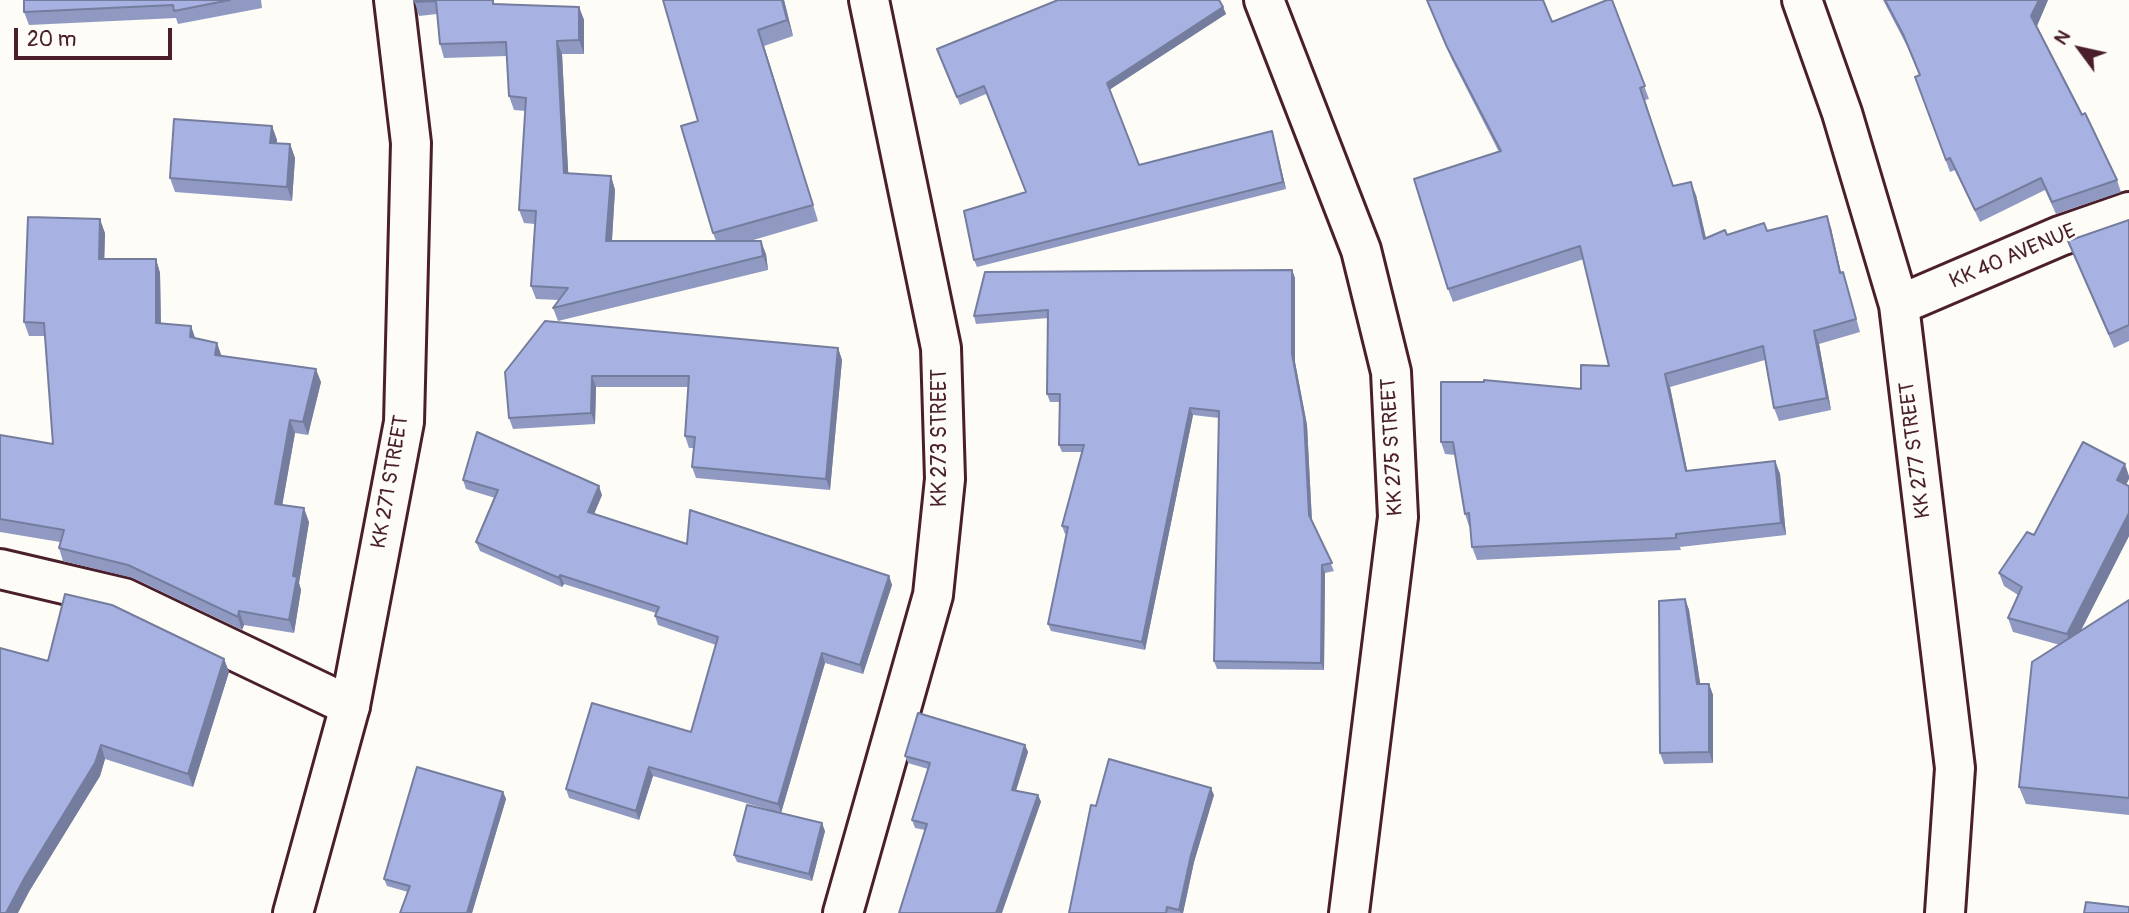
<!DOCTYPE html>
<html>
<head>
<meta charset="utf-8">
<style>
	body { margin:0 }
	#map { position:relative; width:2129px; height:913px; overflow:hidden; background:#fdfcf7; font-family:Pangolin,sans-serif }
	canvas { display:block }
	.north { position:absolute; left:2045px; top:14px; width:70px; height:70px; -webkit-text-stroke:5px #fdfcf7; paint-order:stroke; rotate:303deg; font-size:19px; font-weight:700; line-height:28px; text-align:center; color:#4a1f2b }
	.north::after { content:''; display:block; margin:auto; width:24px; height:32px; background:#4a1f2b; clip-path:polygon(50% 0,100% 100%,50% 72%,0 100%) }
	.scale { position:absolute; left:14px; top:28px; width:158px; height:32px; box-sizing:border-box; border:4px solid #4a1f2b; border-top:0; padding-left:9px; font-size:21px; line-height:24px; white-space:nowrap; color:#4a1f2b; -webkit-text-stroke:5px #fdfcf7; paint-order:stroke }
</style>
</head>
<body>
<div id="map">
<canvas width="2129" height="913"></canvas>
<div class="north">N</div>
<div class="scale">20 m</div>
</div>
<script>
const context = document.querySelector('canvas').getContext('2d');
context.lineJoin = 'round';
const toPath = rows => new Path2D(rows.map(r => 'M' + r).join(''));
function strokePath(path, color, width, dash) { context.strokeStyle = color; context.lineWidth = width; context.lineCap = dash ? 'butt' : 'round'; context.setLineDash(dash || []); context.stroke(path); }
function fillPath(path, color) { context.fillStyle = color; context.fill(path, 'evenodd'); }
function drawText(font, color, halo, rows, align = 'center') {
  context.font = font + ' Pangolin,sans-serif'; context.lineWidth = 5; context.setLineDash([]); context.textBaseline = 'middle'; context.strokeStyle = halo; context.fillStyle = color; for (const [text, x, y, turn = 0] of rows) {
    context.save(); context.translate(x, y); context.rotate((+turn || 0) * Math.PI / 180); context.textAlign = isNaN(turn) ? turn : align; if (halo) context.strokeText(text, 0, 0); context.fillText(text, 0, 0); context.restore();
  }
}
const street = toPath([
	[1264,0,1361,250,1391,372,1398,517,1349,913],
	[1802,0,1842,113,1899,305,1955,768,1945,913],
	[1899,305,2060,236,2129,212],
	[0,569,124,598,350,706],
	[843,913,933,595,945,479,941,348,869,0]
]);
const secondary = toPath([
	[293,913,350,706,404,422,411,143,394,0]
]);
strokePath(street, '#4a1f2b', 44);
strokePath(secondary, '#4a1f2b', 44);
strokePath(street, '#fdfcf7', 38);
strokePath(secondary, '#fdfcf7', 38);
fillPath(toPath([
	[24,0,261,0,262,8,178,24,176,18,29,25,24,12],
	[414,0,579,7,584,20,584,54,562,54,568,173,611,176,615,190,612,241,716,241,713,233,698,121,663,0,784,0,793,36,764,46,818,221,750,241,766,254,768,270,558,321,553,308,559,300,536,299,531,286,535,224,524,223,519,210,526,111,514,110,509,96,507,56,444,58,440,44,437,14,419,16],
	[1427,0,1543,0,1552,22,1612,0,1649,99,1645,100,1673,186,1696,195,1706,238,1767,231,1831,228,1841,273,1843,272,1847,285,1860,332,1819,344,1831,410,1779,421,1774,408,1765,360,1670,387,1687,471,1775,461,1780,474,1786,535,1680,547,1681,550,1477,560,1472,547,1470,526,1469,526,1465,514,1455,455,1445,454,1441,442,1581,389,1609,366,1584,259,1453,302,1448,289,1499,152,1452,60],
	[1883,0,2048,0,2037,26,2117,180,2121,192,2056,214,2045,190,1980,222,1955,170,1950,172,1915,77,1920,75,1907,46],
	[1223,7,1226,14,1109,90,1139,165,1272,131,1286,189,977,267,974,260,1026,192,986,94,960,105,937,49],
	[272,126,277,140,276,143,290,144,295,158,292,201,175,192,170,178],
	[2129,220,2129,341,2114,348,2068,241],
	[105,233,104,259,156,259,160,273,161,323,195,338,222,356,321,382,308,435,295,433,282,505,309,522,299,583,301,590,294,633,244,625,242,630,133,578,63,561,59,548,60,542,0,532,0,435,53,444,45,336,29,336,24,322],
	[1292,270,1295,278,1295,362,1307,425,1312,521,1334,571,1325,573,1324,670,1217,669,1214,661,1219,418,1193,415,1145,650,1051,631,1048,624,1067,534,1065,534,1062,526,1082,452,1062,452,1059,445,1060,402,1050,402,1047,394,1048,318,976,324,974,316],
	[838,348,842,360,830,490,696,478,692,467,694,448,689,448,685,436,688,387,596,387,595,424,513,429,509,418,505,372],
	[463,480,602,495,594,514,687,544,889,576,892,585,863,674,825,663,781,813,825,831,812,881,737,862,734,855,770,810,653,776,639,820,569,798,566,789,691,732,716,645,658,625,655,616,656,613,564,584,562,587,480,551,476,542,495,498,466,489],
	[2126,485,2129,536,2080,632,2129,600,2129,815,2026,804,2019,787,2060,645,2013,632,2008,618,2018,595,2004,586,1999,573,2034,535],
	[1685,599,1689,610,1700,684,1709,684,1713,695,1713,763,1664,764,1660,753],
	[224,659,229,672,193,787,105,759,100,776,30,890,48,661],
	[1025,745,1028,752,1016,790,1038,795,1041,802,925,830,915,828,912,820,928,769,908,763,905,756],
	[503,792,506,799,472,913,400,913,408,892,387,886,384,879],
	[1214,795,1194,862,1183,913,1069,913,1096,806]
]), '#9099c2');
fillPath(toPath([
	[782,0,784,0,793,36,787,20],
	[2039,0,2048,0,2036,28,2031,16],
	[579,7,584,20,584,54,579,40],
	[1223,7,1226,14,1109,90,1107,83],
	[758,30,764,46,818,221,813,205],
	[557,41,562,54,569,187,564,173],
	[272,126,277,140,275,157,270,143],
	[1272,131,1274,138,1286,189,1283,182],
	[290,144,295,158,292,201,287,187],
	[611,176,615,190,611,254,606,241],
	[1691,182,1696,195,1709,252,1704,239],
	[1827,216,1831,228,1844,286,1840,273],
	[100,219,105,233,104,272,99,259],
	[761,241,766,254,768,270,763,256],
	[156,259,160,273,161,336,156,323],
	[1292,270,1295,278,1295,362,1307,425,1312,523,1309,515,1292,354],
	[191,326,196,340,190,337],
	[1814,331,1819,344,1831,410,1827,398],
	[217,343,222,357,215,355],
	[838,348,842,360,830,490,826,479],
	[316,369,321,382,308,435,303,422],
	[1665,374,1670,387,1690,484,1686,471],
	[592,376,596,387,595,424,591,413],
	[1190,408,1193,415,1145,650,1142,642],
	[290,420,295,433,280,518,275,504],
	[1775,461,1780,474,1786,535,1781,523],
	[2125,464,2129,476,2129,479,2122,493,2117,480],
	[599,486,602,495,591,521,588,512],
	[304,508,309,522,299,583,301,590,294,633,289,620,293,576],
	[2129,513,2129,536,2072,648,2067,634],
	[1322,565,1325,573,1324,670,1321,663],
	[560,575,564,584,562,587,559,578],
	[889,576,892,585,863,674,860,665],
	[1685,599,1689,610,1702,695,1697,684],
	[239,611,244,625,242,630,238,617],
	[822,653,825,663,781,813,778,804],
	[224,659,229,672,193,787,188,774],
	[1709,684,1713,695,1713,763,1709,752],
	[101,745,105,759,100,776,30,890,18,913,6,913,25,877],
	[1025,745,1028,752,1014,797,1012,790],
	[649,767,653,776,639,820,636,811],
	[1211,788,1214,795,1194,862,1183,913,1181,913,1179,910,1191,855],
	[503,792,506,799,472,913,467,913],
	[1038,795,1041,802,1002,913,996,913],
	[822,823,825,831,812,881,809,874]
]), '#757d9e');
const building = toPath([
	[24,0,230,0,174,11,173,5,24,12,24,0],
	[414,0,493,0,493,4,579,7,579,40,557,41,564,173,611,176,606,241,761,241,763,256,553,308,568,288,531,286,536,211,519,210,526,98,509,96,506,42,440,44,436,1,414,2,414,0],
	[663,0,782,0,787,20,758,30,813,205,713,233,681,126,698,121,663,0],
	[1058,0,1219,0,1223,7,1107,83,1139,165,1272,131,1283,182,974,260,964,211,1026,192,984,86,957,97,937,49,1058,0],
	[1427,0,1543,0,1552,22,1607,0,1612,0,1645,86,1640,88,1673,186,1691,182,1704,239,1725,230,1727,235,1764,223,1767,231,1827,216,1840,273,1843,272,1856,319,1814,331,1827,398,1774,408,1763,346,1665,374,1686,471,1775,461,1781,523,1676,534,1676,538,1472,547,1469,513,1465,514,1453,442,1441,442,1441,382,1484,382,1484,380,1581,389,1581,365,1609,366,1580,246,1448,289,1414,179,1501,151,1447,47,1427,0],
	[1885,0,2039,0,2031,16,2082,115,2085,113,2117,180,2052,202,2041,178,1975,210,1950,158,1946,160,1915,77,1920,75,1903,34,1885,0],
	[174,119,272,126,270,143,290,144,287,187,170,178,174,119],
	[28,217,100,219,99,259,156,259,156,323,191,326,190,337,217,343,215,355,316,369,303,422,290,420,275,504,304,508,293,576,297,577,289,620,239,611,238,617,128,565,59,548,64,530,0,519,0,435,53,444,44,323,24,322,28,217],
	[2129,220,2129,325,2109,334,2068,241,2129,220],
	[1292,270,1292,354,1304,418,1309,515,1332,563,1322,565,1321,663,1214,661,1219,411,1190,408,1142,642,1048,624,1068,527,1062,526,1084,445,1059,445,1060,394,1047,394,1048,310,974,316,985,272,1292,270],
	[545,321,838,348,826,479,692,467,695,437,685,436,689,376,592,376,591,413,509,418,505,372,545,321],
	[477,432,599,486,588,512,687,544,690,510,889,576,860,665,822,653,778,804,649,767,636,811,566,789,592,703,691,732,718,637,655,616,659,607,560,575,559,578,476,542,498,490,463,480,477,432],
	[2083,442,2125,464,2117,480,2129,486,2129,513,2067,634,2008,618,2022,587,1999,573,2027,532,2034,535,2083,442],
	[65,594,112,605,224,659,188,774,101,745,95,763,25,877,6,913,0,913,0,648,48,661,65,594],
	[1685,599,1697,684,1709,684,1709,752,1660,753,1659,601,1685,599],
	[2129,600,2129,798,2019,787,2032,662,2129,600],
	[918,713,1025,745,1012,790,1038,795,996,913,899,913,927,824,912,820,930,763,905,756,918,713],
	[1109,759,1211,788,1191,855,1179,910,1167,907,1166,913,1069,913,1091,805,1096,806,1109,759],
	[417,767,503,792,467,913,400,913,410,886,384,879,417,767],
	[747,805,822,823,809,874,734,855,747,805],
	[2086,902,2129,907,2129,913,2084,913,2086,902]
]);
fillPath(building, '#a7b2e2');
strokePath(building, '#757d9e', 2);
drawText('21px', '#4a1f2b', '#fdfcf7', [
	["KK 40 AVENUE",2013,257,-23],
	["KK 273 STREET",941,438,-90],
	["KK 275 STREET",1393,447,-93],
	["KK 277 STREET",1916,450,-97],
	["KK 271 STREET",391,482,-80]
]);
</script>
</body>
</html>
